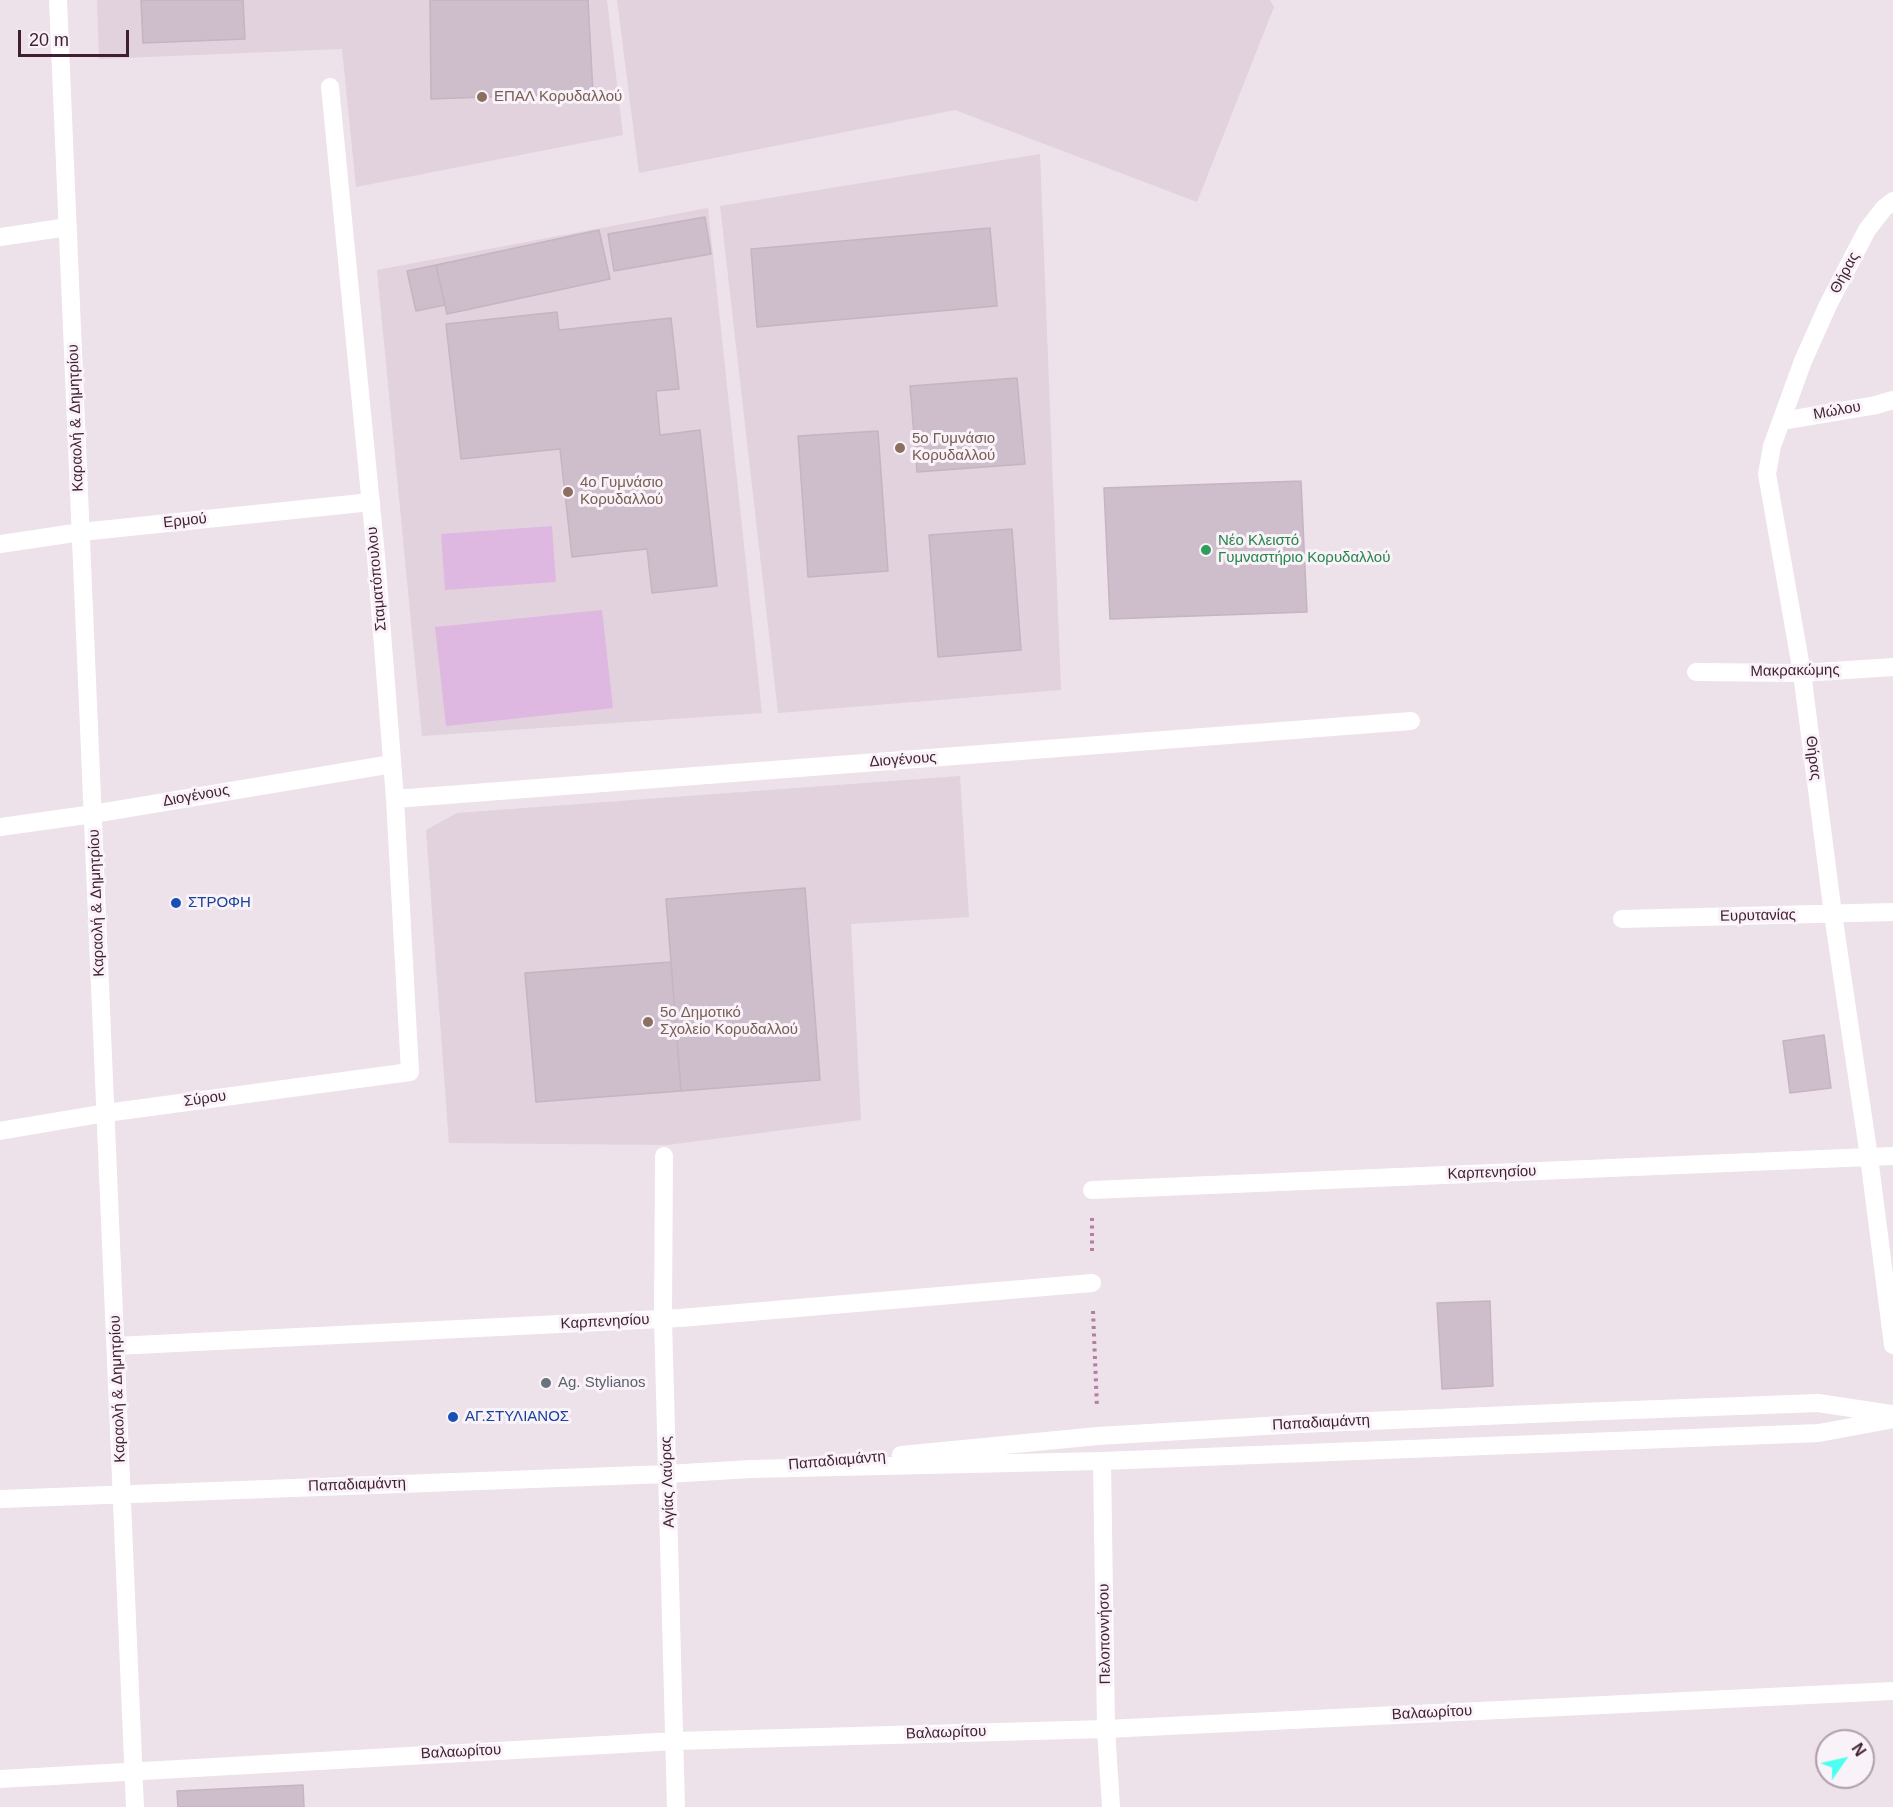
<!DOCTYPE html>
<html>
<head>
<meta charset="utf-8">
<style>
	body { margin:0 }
	#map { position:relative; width:1893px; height:1807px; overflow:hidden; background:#ede1ea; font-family:Helvetica,sans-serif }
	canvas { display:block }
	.north { position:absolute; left:1815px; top:1729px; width:60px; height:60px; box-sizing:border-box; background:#f9f2f8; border:2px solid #af9ea9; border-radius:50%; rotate:56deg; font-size:16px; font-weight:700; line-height:24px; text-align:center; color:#401f32 }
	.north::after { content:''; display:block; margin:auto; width:21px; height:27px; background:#4dfff2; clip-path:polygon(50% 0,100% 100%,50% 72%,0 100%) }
	.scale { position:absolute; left:18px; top:30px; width:111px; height:27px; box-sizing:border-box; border:3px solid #401f32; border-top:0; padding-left:8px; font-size:18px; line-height:21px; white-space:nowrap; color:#401f32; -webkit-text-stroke:4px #f9f2f8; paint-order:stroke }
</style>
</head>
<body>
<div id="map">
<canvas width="1893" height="1807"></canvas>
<div class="north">N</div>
<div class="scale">20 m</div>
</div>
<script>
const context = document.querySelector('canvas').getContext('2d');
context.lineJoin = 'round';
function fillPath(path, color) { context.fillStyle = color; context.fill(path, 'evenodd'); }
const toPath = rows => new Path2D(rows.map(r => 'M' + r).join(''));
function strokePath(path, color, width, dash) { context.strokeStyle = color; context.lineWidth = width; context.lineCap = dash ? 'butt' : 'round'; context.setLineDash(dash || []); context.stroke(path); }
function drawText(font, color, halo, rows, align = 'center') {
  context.font = font + ' Helvetica,sans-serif'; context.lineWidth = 6; context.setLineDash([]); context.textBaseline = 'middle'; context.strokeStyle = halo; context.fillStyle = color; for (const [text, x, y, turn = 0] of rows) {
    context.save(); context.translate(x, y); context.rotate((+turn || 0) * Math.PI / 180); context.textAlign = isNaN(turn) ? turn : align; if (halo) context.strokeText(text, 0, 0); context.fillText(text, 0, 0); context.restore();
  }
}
fillPath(toPath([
	[97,0,607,0,623,135,356,187,342,49,99,59],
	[617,0,1270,0,1274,7,1197,202,955,110,639,173],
	[1040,154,1061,690,778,713,720,206],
	[708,208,762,713,422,736,377,270],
	[960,776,969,917,851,924,861,1120,667,1145,449,1143,426,830,457,813]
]), '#e1d2de');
fillPath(toPath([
	[552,526,556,582,445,590,441,534],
	[602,610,613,708,446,726,435,627]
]), '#dfb8e1');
const building = toPath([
	[141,0,243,0,245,39,143,43,141,0],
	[430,0,588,0,593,93,431,99,430,0],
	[705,217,711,254,614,271,608,234,705,217],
	[990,228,997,306,757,327,751,249,990,228],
	[599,230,610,279,447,314,436,265,599,230],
	[436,265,445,305,416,311,407,271,436,265],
	[557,312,559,330,671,318,679,389,656,391,660,435,700,430,717,586,652,593,647,549,572,557,560,449,461,459,446,324,557,312],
	[1017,378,1025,464,917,472,910,386,1017,378],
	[878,431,888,571,808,577,798,436,878,431],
	[1301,481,1307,612,1110,619,1104,488,1301,481],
	[1012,529,1021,650,938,657,929,535,1012,529],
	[805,888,820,1080,681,1091,666,899,805,888],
	[671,962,681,1091,536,1102,525,973,671,962],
	[1824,1035,1831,1088,1790,1093,1783,1041,1824,1035],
	[1490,1301,1493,1386,1442,1389,1437,1303,1490,1301],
	[303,1785,304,1807,178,1807,177,1791,303,1785]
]);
fillPath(building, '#cebdca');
strokePath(building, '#c7b3c2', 1.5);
strokePath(toPath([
	[1092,1218,1092,1255],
	[1093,1311,1097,1408]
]), '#b47ea0', 4, [3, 4.5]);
strokePath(toPath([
	[58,0,135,1807],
	[1893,201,1884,208,1867,230,1828,305,1803,361,1772,446,1767,474,1802,673,1833,914,1869,1157,1893,1345],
	[0,237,68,227],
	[1781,421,1876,405,1893,400],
	[0,544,81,532,371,502],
	[1696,672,1802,673,1893,667],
	[395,799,1411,721],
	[0,827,93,814,392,764],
	[1622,919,1893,912],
	[0,1131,106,1113,410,1072,395,799,376,556,330,87],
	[664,1156,663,1319,676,1807],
	[1092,1190,1893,1156],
	[116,1346,680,1318,1092,1283],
	[901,1455,1098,1436,1299,1424,1579,1412,1818,1403,1891,1414],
	[1102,1461,1106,1729,1111,1807],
	[0,1499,667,1474,751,1469,1102,1461,1819,1433,1893,1419],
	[0,1779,675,1741,1106,1729,1893,1691]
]), '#fff', 18);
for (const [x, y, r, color] of [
	[482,97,6,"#8d6e63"],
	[900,448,6,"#8d6e63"],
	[568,492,6,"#8d6e63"],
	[1206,550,6,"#2e9e5b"],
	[176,903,6,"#1a4fb4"],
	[648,1022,6,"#8d6e63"],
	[546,1383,6,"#6b7280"],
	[453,1417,6,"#1a4fb4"]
]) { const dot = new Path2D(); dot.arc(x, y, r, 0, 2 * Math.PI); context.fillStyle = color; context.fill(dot); strokePath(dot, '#f9f2f8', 2); }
drawText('15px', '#785e54', '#f9f2f8', [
	["ΕΠΑΛ Κορυδαλλού",494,97],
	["5ο Γυμνάσιο",912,439],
	["Κορυδαλλού",912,456],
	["4ο Γυμνάσιο",580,483],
	["Κορυδαλλού",580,500],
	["5ο Δημοτικό",660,1013],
	["Σχολείο Κορυδαλλού",660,1030]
], 'left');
drawText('15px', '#401f32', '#f9f2f8', [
	["Θήρας",1845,273,-62],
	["Μώλου",1837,411,-10],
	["Καραολή & Δημητρίου",76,418,-92],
	["Ερμού",185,521,-6],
	["Σταματόπουλου",377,579,-95],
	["Μακρακώμης",1795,671,-1],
	["Θήρας",1813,758,83],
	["Διογένους",903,760,-4],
	["Διογένους",196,796,-10],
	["Καραολή & Δημητρίου",97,903,-92],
	["Ευρυτανίας",1758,916,-1],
	["Σύρου",205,1099,-8],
	["Καρπενησίου",1492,1173,-2],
	["Καρπενησίου",605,1322,-3],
	["Καραολή & Δημητρίου",118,1389,-92],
	["Παπαδιαμάντη",1321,1423,-3],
	["Παπαδιαμάντη",837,1461,-5],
	["Αγίας Λαύρας",668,1482,-92],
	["Παπαδιαμάντη",357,1485,-2],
	["Πελοποννήσου",1105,1634,-91],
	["Βαλαωρίτου",1432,1713,-3],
	["Βαλαωρίτου",946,1733,-2],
	["Βαλαωρίτου",461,1752,-3]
]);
drawText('15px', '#27864d', '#f9f2f8', [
	["Νέο Κλειστό",1218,541],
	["Γυμναστήριο Κορυδαλλού",1218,558]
], 'left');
drawText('15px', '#164399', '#f9f2f8', [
	["ΣΤΡΟΦΗ",188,903],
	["ΑΓ.ΣΤΥΛΙΑΝΟΣ",465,1417]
], 'left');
drawText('15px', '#5b616d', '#f9f2f8', [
	["Ag. Stylianos",558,1383]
], 'left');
</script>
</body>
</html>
